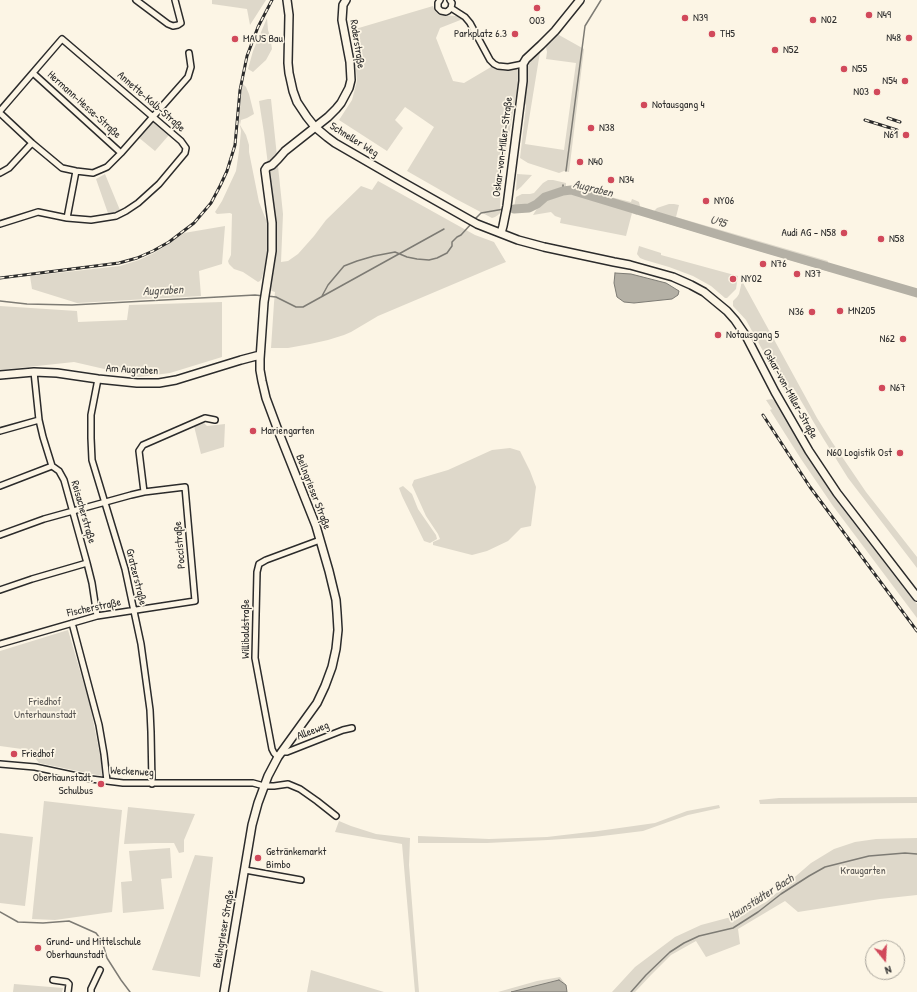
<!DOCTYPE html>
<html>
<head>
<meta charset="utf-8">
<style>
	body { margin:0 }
	#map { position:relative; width:917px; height:992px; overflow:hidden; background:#fcf5e5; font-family:"Patrick Hand",sans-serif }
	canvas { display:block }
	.north { position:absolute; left:865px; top:940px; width:40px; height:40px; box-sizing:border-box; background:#fcf5e5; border:1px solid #a8a49b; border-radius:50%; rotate:162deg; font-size:11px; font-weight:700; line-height:16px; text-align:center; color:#2b2b2b }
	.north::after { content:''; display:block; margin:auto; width:14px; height:18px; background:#d1495b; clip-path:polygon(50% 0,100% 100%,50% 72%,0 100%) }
</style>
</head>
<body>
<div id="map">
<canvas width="917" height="992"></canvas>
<div class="north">N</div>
</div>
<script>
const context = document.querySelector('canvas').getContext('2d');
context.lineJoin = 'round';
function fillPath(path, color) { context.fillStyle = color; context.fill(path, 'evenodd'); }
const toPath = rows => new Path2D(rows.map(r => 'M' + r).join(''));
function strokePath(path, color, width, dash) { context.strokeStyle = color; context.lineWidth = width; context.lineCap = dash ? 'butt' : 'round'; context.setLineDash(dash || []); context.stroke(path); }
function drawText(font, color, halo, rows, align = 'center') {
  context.font = font + ' "Patrick Hand",sans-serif'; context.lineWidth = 3.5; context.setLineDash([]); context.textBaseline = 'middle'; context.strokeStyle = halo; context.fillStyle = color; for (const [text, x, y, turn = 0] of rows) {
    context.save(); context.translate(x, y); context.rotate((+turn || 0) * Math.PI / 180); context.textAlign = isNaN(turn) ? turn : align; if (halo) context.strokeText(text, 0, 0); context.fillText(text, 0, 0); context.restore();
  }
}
fillPath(toPath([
	[212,0,266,0,250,25,247,9,212,4],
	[433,6,435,11,439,15,457,16,463,19,440,28,436,38,453,81,464,83,491,67,504,71,516,69,519,71,520,74,501,179,500,213,498,215,495,217,492,218,456,199,407,171,434,127,405,107,395,120,403,128,387,151,339,120,352,100,357,81,352,30],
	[267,18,268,30,270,36,272,49,266,60,253,72,248,69,253,51],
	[557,35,559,35,584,49,569,172,564,171,559,173,528,163,520,158,526,106,524,100,528,65,532,58,540,52,525,144,564,150,576,63,546,59,547,52,546,47,547,45],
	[242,83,246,87,249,94,254,114,247,118,241,120,240,125,246,135,249,145,249,152,259,202,268,225,268,246,265,264,262,278,260,281,258,282,243,272,234,269,229,264,228,261,231,255,232,214,230,213,217,214,215,212,222,201,236,171,239,151,241,131,239,121],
	[268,99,271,99,283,214,281,262,288,261,298,254,314,236,326,220,361,186,372,190,378,181,475,235,494,242,506,262,501,264,378,316,351,332,344,335,328,340,310,344,288,348,271,348,274,303,275,292,272,291,269,289,276,228,264,133,259,101],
	[153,120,169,135,155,151,138,137],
	[105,174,122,215,110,219,96,179],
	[517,174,532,175,521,187,516,191],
	[548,180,553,180,566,183,566,186,631,202,632,199,637,201,639,202,640,206,637,215,632,213,626,236,560,223,561,218,555,216,551,212,533,215,544,197,528,207,514,207,516,197,522,194,530,194,534,193,543,183],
	[669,204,674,204,679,205,676,217,828,261,827,265,832,267,830,272,652,219,654,211,657,208],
	[225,226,222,264,199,271,201,296,77,303,32,289,30,276,120,266,139,260,154,253,170,243,184,233],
	[639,246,661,253,661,255,738,276,736,289,727,298,725,298,711,286,693,276,669,267,645,260,640,258,637,254],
	[742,281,817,418,832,442,866,492,917,557,917,568,848,478,823,438,794,389,786,393,746,320,733,306,733,301,737,297,739,294],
	[222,302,222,357,170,373,139,377,74,362,0,370,0,306,77,311,78,322,127,320,129,305],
	[772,399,776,402,809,459,836,497,917,604,917,618,833,506,801,459,770,410,772,409,766,400],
	[204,423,207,426,225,424,224,447,201,454,194,426],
	[510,448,520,451,530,471,536,487,531,526,521,528,508,541,487,551,472,555,433,545,433,542,440,539,438,534,426,516,412,485,414,480,448,470,492,450],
	[403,486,412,494,418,509,436,535,437,539,430,543,424,541,402,496,399,488],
	[68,630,90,705,101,760,102,776,39,763,29,750,0,746,0,651],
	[917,797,917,803,760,804,759,800,779,798],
	[44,801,122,810,112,912,55,920,32,919],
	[719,805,720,808,688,815,643,831,594,837,548,840,487,843,418,843,418,836,489,839,547,837,598,831,655,823,687,811],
	[128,807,195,814,184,840,184,852,179,853,174,843,154,843,124,844],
	[339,821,351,826,376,834,410,838,409,865,419,992,415,992,402,844,335,832],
	[0,833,33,837,25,906,0,903],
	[917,838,917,895,880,899,798,912,785,901,738,929,740,944,706,957,696,941,671,955,651,975,635,992,612,992,635,967,675,937,701,925,731,917,751,910,766,902,811,863,834,849,855,842,876,839],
	[170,848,172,878,161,879,164,909,123,913,121,882,132,881,129,851],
	[195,855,213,857,200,977,152,970],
	[311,970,384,992,307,992],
	[560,977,566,985,559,980,511,992,498,992,537,981],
	[14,984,63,988,62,992,13,992]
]), '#ded8ca');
const water = toPath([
	[615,273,631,274,666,283,679,291,678,295,672,299,634,303,624,302,617,297,614,283,615,273],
	[559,980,566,985,567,992,511,992,559,980]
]);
fillPath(water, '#b4b0a5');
strokePath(water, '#7d7b74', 1);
strokePath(toPath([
	[566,171,585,26,601,0],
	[563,191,563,185],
	[508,209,529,208,537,204,545,197,563,191,571,190,638,211],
	[653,215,832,269],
	[475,219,481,213,504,209],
	[267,296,276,297,296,307,303,307,444,229],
	[322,296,328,285,344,266,357,261,374,256,395,252,407,257,417,259,429,260,437,258,447,253,452,246,452,242,457,237,461,235,471,224],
	[0,301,27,304,72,305,255,295,264,296],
	[0,912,18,922,43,923,69,921,96,933,102,941,107,958,121,980,130,992],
	[631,992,646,975,670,952,684,943,699,936,733,928,758,912,781,894,809,876,825,867,869,856,905,853,917,854]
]), '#7d7b74', 1.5);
strokePath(toPath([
	[514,209,529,208,537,204,545,197,563,191,571,190,736,240,917,293]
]), '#b4b0a5', 9);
const street = toPath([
	[136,0,168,24,173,26,178,25,181,23,175,0],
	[440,0,438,3,438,8,441,11,446,12,448,11,451,8,452,3,450,0],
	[451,8,465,17,470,23,490,60,494,64,498,66,508,67,523,64],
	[33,73,121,153],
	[0,111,62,39,181,141,186,148,185,153,159,184,138,203,126,211,116,216,91,220,67,218,38,212,0,224],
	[0,113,32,143,62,168,76,171,93,173,107,167,121,153,188,77,191,67,189,53],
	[0,173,9,168,32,143],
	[67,218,76,171],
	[34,372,39,420,43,437,52,466,59,471,64,480,87,563,92,583,97,616],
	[98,379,91,415,91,438,92,460,125,569,141,644,150,710,151,732,152,784],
	[0,431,39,420],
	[0,486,52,466],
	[144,492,139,451,143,445,205,418,215,420],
	[0,535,44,519,131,495,144,492,185,487,195,601,97,616,0,644],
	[0,590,32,579,87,563],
	[72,623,99,725,104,754,107,781],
	[281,752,287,752,343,730,352,728],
	[278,757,274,753,272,749,255,658,257,572,259,564,266,560,320,540],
	[0,764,35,767,91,779,123,783,253,783,264,786,274,786,288,784,300,789,317,801,336,816],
	[245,870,301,880],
	[53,980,67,982,69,984,68,992],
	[91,992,91,989,100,970]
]);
const secondary = toPath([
	[287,0,289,15,288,63,289,73,293,91,297,102,307,117,315,127,327,137,335,143,399,180,477,224,518,240,544,247,614,262,630,265,673,277,691,285,704,292,727,311,735,320,746,336,775,392,809,451,837,493,917,597],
	[501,233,503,226,507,206,523,81,523,64,526,59,541,45,555,31,580,0],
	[0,375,34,372,57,373,98,379,137,383,159,383,176,380,241,360,260,355],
	[224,992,252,825,258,803,268,776,278,757,317,703,325,686,332,667,336,649,338,630,337,613,336,600,329,571,316,526,279,433,266,398,262,381,260,370,260,359,264,302,272,251,272,223,265,170,267,167,272,165,278,159,285,151,328,117,336,109,341,103,349,88,351,80,350,62,342,20,343,5,346,0]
]);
strokePath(street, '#2b2b2b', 8);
strokePath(secondary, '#2b2b2b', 10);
strokePath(street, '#fcf5e5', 5);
strokePath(secondary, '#fcf5e5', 7);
const rail = toPath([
	[888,118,900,122],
	[865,120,897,130],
	[0,278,119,263,137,258,153,251,169,242,194,223,211,203,220,186,227,171,235,145,240,90,247,56,258,27,272,0],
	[763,415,810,487,917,631]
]);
strokePath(rail, '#2b2b2b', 3);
strokePath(rail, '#fcf5e5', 1.5, [4.5]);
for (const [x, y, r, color] of [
	[537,8,4,"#d1495b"],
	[869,15,4,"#d1495b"],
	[685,18,4,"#d1495b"],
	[813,20,4,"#d1495b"],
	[515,34,4,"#d1495b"],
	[712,34,4,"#d1495b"],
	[909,38,4,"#d1495b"],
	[235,39,4,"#d1495b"],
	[775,50,4,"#d1495b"],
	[844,69,4,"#d1495b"],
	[905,81,4,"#d1495b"],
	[877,92,4,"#d1495b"],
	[644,105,4,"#d1495b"],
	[591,128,4,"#d1495b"],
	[906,135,4,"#d1495b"],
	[580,162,4,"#d1495b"],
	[611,180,4,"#d1495b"],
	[706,201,4,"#d1495b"],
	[844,233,4,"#d1495b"],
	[881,239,4,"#d1495b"],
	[763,264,4,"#d1495b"],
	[797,274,4,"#d1495b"],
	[733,279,4,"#d1495b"],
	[840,311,4,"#d1495b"],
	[812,312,4,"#d1495b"],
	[718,335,4,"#d1495b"],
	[903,339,4,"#d1495b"],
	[882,388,4,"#d1495b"],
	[253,431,4,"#d1495b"],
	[900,453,4,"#d1495b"],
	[14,754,4,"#d1495b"],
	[101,784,4,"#d1495b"],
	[258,858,4,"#d1495b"],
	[38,948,4,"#d1495b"]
]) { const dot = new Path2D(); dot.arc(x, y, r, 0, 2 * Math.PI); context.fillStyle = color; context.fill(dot); strokePath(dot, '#fcf5e5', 1.5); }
drawText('11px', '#2b2b2b', '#fcf5e5', [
	["N49",877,15],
	["N39",693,18],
	["N02",821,20],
	["O03",537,21,"center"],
	["Parkplatz 6.3",507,34,"right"],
	["TH5",720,34],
	["N48",901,38,"right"],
	["MAUS Bau",243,39],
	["N52",783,50],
	["N55",852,69],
	["N54",897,81,"right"],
	["N03",869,92,"right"],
	["Notausgang 4",652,105],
	["N38",599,128],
	["N61",898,135,"right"],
	["N40",588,162],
	["N34",619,180],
	["NY06",714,201],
	["Audi AG - N58",836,233,"right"],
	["N58",889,239],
	["N76",771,264],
	["N37",805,274],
	["NY02",741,279],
	["MN205",848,311],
	["N36",804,312,"right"],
	["Notausgang 5",726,335],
	["N62",895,339,"right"],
	["N67",890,388],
	["Mariengarten",261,431],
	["N60 Logistik Ost",892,453,"right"],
	["Friedhof",22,754],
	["Oberhaunstadt,",93,778,"right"],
	["Schulbus",93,791,"right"],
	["Getränkemarkt",266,852],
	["Bimbo",266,865],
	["Grund- und Mittelschule",46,942],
	["Oberhaunstadt",46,955]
], 'left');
drawText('11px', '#2b2b2b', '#fcf5e5', [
	["Roderstraße",357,44,81],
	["Annette-Kolb-Straße",151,102,41],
	["Hermann-Hesse-Straße",84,105,42],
	["Schneller Weg",354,140,32],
	["Oskar-von-Miller-Straße",503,147,-83],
	["Am Augraben",132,370,3],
	["Oskar-von-Miller-Straße",790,394,61],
	["Beilngrieser Straße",313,492,69],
	["Reisacherstraße",83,512,74],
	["Poccistraße",180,545,-95],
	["Gratzerstraße",136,577,76],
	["Fischerstraße",94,608,-12],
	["Willibaldstraße",246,629,-90],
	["Alleeweg",313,731,-21],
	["Weckenweg",132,772,3],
	["Beilngrieser Straße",224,929,-80]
]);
drawText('11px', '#585653', '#fcf5e5', [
	["Friedhof",45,702],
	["Unterhaunstadt",45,715],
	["Kraugarten",863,871]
]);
drawText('italic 12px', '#545350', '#fcf5e5', [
	["Augraben",593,189,14],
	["U95",718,222,17],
	["Augraben",163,291,-3],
	["Haunstädter Bach",761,898,-33]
]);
</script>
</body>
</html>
